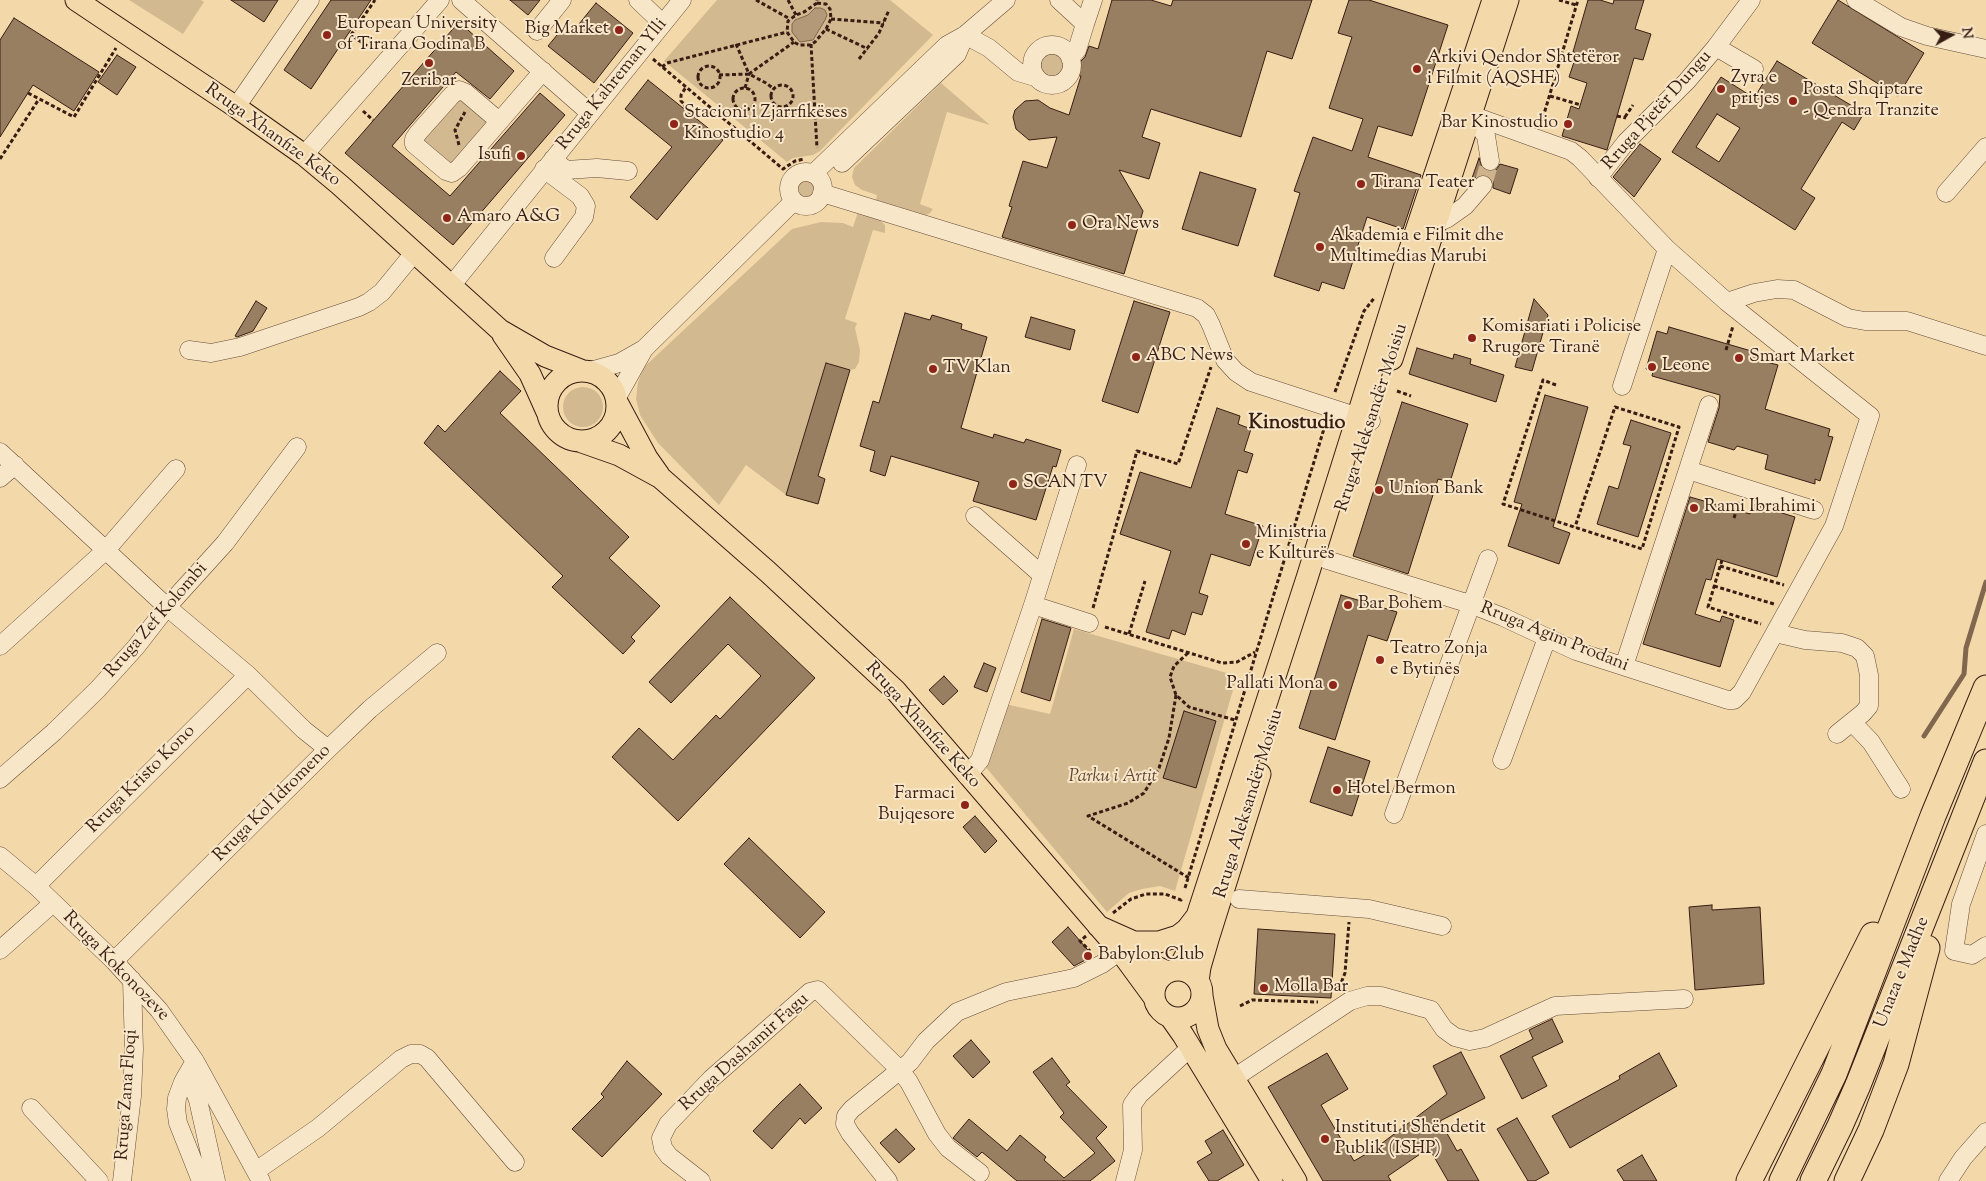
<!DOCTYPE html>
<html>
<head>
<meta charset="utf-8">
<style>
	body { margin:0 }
	#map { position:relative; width:1986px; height:1181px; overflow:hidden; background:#f3d9aa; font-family:"Sorts Mill Goudy",serif }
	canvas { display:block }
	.north { position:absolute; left:1926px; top:10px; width:50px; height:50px; -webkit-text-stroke:4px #f7e6c8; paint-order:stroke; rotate:83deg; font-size:14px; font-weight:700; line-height:20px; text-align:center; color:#381d13 }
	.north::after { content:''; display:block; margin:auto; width:18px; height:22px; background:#381d13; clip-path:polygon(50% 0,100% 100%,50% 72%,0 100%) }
</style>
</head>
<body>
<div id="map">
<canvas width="1986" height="1181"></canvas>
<div class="north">N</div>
</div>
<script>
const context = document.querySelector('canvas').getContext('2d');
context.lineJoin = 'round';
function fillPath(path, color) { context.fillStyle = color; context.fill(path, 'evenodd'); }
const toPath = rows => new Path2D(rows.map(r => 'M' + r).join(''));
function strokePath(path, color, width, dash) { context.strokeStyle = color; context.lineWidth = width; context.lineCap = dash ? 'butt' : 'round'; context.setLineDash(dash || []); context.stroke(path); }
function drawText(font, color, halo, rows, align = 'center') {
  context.font = font + ' "Sorts Mill Goudy",serif'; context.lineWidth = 4; context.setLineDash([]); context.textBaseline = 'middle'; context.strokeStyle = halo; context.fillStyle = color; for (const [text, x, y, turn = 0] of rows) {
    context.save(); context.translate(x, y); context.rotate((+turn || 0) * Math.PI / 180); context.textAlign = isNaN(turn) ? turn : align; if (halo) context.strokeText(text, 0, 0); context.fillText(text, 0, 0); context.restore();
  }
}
fillPath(toPath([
	[129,0,201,0,204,2,183,34],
	[717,0,890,0,933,35,820,151,813,155,793,158,787,162,664,61],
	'1038 64a14 14 0 1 1 28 0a14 14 0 1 1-28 0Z',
	[941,83,990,125,947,112,920,204,933,209,930,213,926,215,876,200,877,195,862,190,855,185,852,177,854,168],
	[464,98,486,118,487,127,456,164,449,166,425,144,423,139,457,99],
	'796 189a10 10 0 1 1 20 0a10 10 0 1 1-20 0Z',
	[858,212,878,218,885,225,885,233,873,230,845,319,857,323,855,328,860,350,859,362,855,369,850,370,826,363,786,495,746,465,719,505,658,443,640,415,636,399,638,382,644,367,792,229,821,222,843,223,853,227],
	'563 407a20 20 0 1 1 40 0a20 20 0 1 1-40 0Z',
	[1074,629,1237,676,1175,891,1160,886,1142,889,1129,893,1107,912,984,765,1005,704,1050,714]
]), '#d3b990');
const water = toPath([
	[815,8,821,8,825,10,827,15,825,20,813,40,800,42,792,32,792,24,795,20,808,15,815,8]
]);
fillPath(water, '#b39977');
strokePath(water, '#82674f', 1);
strokePath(toPath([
	[1924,736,1964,674,1966,648,1986,582]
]), '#82674f', 5);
const building = toPath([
	[231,0,278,0,264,22,231,0],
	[331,0,371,0,311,89,284,70,331,0],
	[510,0,540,0,528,15,510,0],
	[1112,0,1151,0,1171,6,1173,0,1312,0,1292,59,1267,51,1241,137,1151,109,1142,137,1160,143,1149,179,1119,170,1143,211,1124,274,1002,237,1012,207,1009,206,1023,161,1047,168,1057,137,1029,140,1016,129,1013,117,1015,110,1025,101,1038,100,1050,108,1069,115,1081,76,1076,75,1079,63,1085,57,1089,46,1098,49,1112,0],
	[1349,0,1369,0,1448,25,1412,136,1378,126,1368,157,1421,175,1403,229,1367,217,1344,289,1322,282,1319,291,1274,276,1300,193,1294,191,1313,137,1352,151,1363,119,1329,108,1352,37,1338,33,1349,0],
	[1588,0,1600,0,1613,4,1614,0,1644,0,1635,29,1651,34,1643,60,1634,58,1607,150,1562,136,1571,106,1579,109,1587,83,1569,77,1577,53,1573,52,1588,0],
	[1838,0,1924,53,1898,96,1812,43,1838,0],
	[596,3,633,33,594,83,548,46,567,23,575,29,596,3],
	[14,18,99,72,74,111,33,85,0,137,0,40,14,18],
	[459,22,514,71,490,99,456,72,392,146,450,196,540,93,565,115,453,245,345,153,459,22],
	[117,55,136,67,117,95,98,82,117,55],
	[1777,61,1864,113,1854,130,1842,122,1801,189,1815,198,1795,230,1672,152,1721,77,1754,98,1777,61],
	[1717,114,1740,128,1719,162,1696,147,1717,114],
	[648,80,723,140,657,220,630,197,672,147,625,109,648,80],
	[1640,144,1661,159,1634,197,1613,177,1640,144],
	[1479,158,1482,167,1487,171,1496,170,1500,164,1518,169,1510,194,1493,188,1493,181,1485,175,1479,175,1471,181,1479,158],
	[1200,172,1256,189,1238,246,1182,229,1200,172],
	[1534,299,1548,315,1532,371,1515,367,1534,299],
	[256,301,267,308,253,331,237,337,235,336,256,301],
	[1134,301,1170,312,1138,413,1102,401,1134,301],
	[905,313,930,320,932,315,962,324,961,329,987,337,961,428,993,438,994,434,1024,443,1026,439,1061,450,1056,467,1053,466,1036,520,973,501,979,482,891,456,885,476,870,471,875,451,860,446,873,401,879,403,905,313],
	[1031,317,1075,330,1070,350,1025,337,1031,317],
	[1669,327,1765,355,1763,361,1778,365,1765,409,1830,429,1828,436,1833,437,1820,481,1815,479,1815,484,1765,469,1768,455,1737,446,1734,450,1708,442,1719,408,1720,395,1652,376,1653,371,1646,369,1657,331,1667,334,1669,327],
	[1417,348,1453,359,1454,354,1471,359,1470,364,1504,375,1496,402,1409,374,1417,348],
	[826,363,850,370,818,476,825,479,818,504,786,495,826,363],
	[500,371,521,391,500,413,629,537,609,558,660,606,631,637,635,641,623,654,552,587,563,576,424,443,438,425,445,432,500,371],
	[1545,395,1588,407,1553,527,1570,533,1559,564,1508,546,1522,504,1514,502,1545,395],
	[1402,402,1468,424,1450,482,1438,479,1408,574,1353,556,1402,402],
	[1217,408,1240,416,1238,424,1251,429,1244,451,1253,454,1247,473,1238,470,1225,514,1263,526,1250,566,1211,554,1199,593,1208,596,1202,615,1192,612,1185,635,1172,630,1169,639,1146,632,1171,551,1120,534,1140,472,1191,488,1217,408],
	[1631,420,1671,433,1638,537,1597,524,1609,486,1618,489,1631,446,1623,444,1631,420],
	[1690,497,1750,514,1753,504,1795,517,1777,577,1717,559,1711,580,1706,579,1695,614,1720,622,1722,616,1734,620,1720,667,1643,644,1690,497],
	[1341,595,1397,612,1387,641,1368,635,1335,740,1299,728,1341,595],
	[730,597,815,678,678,821,612,757,639,728,673,760,716,715,720,719,761,676,728,644,671,703,649,682,730,597],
	[1042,619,1071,628,1050,701,1021,692,1042,619],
	[984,663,996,668,987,692,974,687,984,663],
	[944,676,958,691,943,705,929,690,944,676],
	[1184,711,1216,721,1196,788,1163,778,1184,711],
	[1328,747,1370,761,1352,816,1310,802,1328,747],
	[975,816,997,841,985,853,963,827,975,816],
	[749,838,825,912,800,938,724,864,749,838],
	[1712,905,1712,910,1760,907,1764,984,1695,990,1689,907,1712,905],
	[1068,927,1093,956,1074,966,1052,942,1068,927],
	[1258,929,1335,934,1331,998,1254,994,1258,929],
	[1552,1019,1563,1042,1532,1057,1547,1086,1522,1099,1500,1056,1533,1039,1529,1030,1552,1019],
	[971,1040,990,1062,973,1078,953,1056,971,1040],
	[1461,1052,1485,1098,1440,1121,1457,1151,1461,1149,1479,1181,1448,1181,1429,1148,1388,1176,1391,1181,1323,1181,1268,1087,1327,1053,1348,1089,1321,1105,1354,1161,1373,1150,1447,1094,1433,1066,1461,1052],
	[1659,1053,1677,1086,1570,1148,1552,1116,1620,1079,1619,1076,1659,1053],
	[1052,1058,1070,1082,1066,1085,1107,1127,1096,1138,1115,1161,1090,1181,1017,1181,982,1152,977,1157,953,1138,969,1119,1007,1151,1020,1135,1046,1157,1044,1160,1064,1178,1095,1153,1060,1117,1064,1113,1033,1072,1052,1058],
	[627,1061,662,1094,602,1157,572,1129,604,1097,601,1094,627,1061],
	[800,1084,822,1108,805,1124,800,1118,772,1149,753,1131,780,1103,800,1084],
	[1517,1118,1549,1173,1535,1181,1528,1181,1497,1129,1517,1118],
	[896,1129,915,1149,899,1163,880,1143,896,1129],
	[1223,1130,1244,1165,1217,1181,1209,1181,1197,1162,1212,1153,1205,1141,1223,1130],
	[1642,1155,1657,1181,1624,1181,1617,1170,1642,1155]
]);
fillPath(building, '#997f62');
strokePath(building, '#381d13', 1);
strokePath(toPath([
	[1483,185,1490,161]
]), '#ceb38c', 18, [18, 9]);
const minor = toPath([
	[461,0,590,113],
	[638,0,662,23],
	[1059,0,1085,24,1093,0],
	[1856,0,1901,27,1927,36,1986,49],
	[537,31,562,0],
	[965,35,989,48,1018,72,1035,77],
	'1032 65a20 20 0 1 1 40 0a20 20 0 1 1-40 0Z',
	[1716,47,1754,69],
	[1070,58,1077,50,1085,24],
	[236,107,310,0],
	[1471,115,1486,136,1490,161],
	[499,121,466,93,459,90,452,95,418,133,414,139,414,144,446,171,452,173,459,168,543,71],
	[304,155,440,0],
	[553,159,566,170,597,168,628,171],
	[842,163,957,54,965,35],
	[544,169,580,196,586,206,584,217,554,258],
	'789 189a17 17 0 1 1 34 0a17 17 0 1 1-34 0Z',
	[813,174,947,45,965,35,1006,0],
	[1598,178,1626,142,1687,81,1716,47,1751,0],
	[822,193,1197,308,1206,315,1211,325,1225,360,1236,372,1251,382,1371,421],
	[1946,193,1986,147],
	[1435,224,1448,218,1465,206,1483,185],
	[451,286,682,0],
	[1727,302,1754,293,1777,289,1794,290,1848,318,1865,321,1907,321,1986,346],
	[189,350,211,353,240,347,359,307,369,302,382,292,414,253],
	[587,372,619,363,642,350],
	[1622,386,1667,249],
	[616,399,644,349,794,201],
	[0,452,167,607,248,675,304,730,328,749],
	[1688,470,1814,510],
	[0,478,15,465],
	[975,516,1042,575],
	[1327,560,1470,604,1503,617,1576,651,1728,700,1734,700,1742,692,1834,526,1870,416,1727,302,1667,249,1580,158,1571,151,1471,115],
	[1033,605,1089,623],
	[1775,633,1805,640,1842,643,1857,648,1865,656,1869,675,1869,706,1863,713,1837,734],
	[0,646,106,550,176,469],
	[1624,666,1709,405],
	[1852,722,1871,742,1901,789],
	[1502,760,1547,638],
	[967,776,980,760,1033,605,1077,465],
	[0,779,54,732,98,689,136,647,167,607,225,543,297,447],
	[1394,814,1488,559],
	[1986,834,1961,904,1954,951,1972,955,1986,946],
	[0,856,36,886,114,961,159,1010,195,1061,261,1181],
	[36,886,248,675],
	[1239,899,1369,909,1442,926],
	[0,950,53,903],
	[114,961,328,749,370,709,437,653],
	[195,1061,183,1082,177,1098,176,1109,178,1123,201,1181],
	[188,1074,198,1100,216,1181],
	[1234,1078,1350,1001,1367,996,1381,996,1431,1010,1444,1029,1455,1037,1470,1041,1485,1038,1555,1006,1684,999],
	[31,1108,99,1181],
	[256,1171,318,1128,401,1059,411,1054,420,1054,427,1058,515,1162],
	[122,1181,132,1096,134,1049,132,980],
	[701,1181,669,1156,663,1148,661,1138,668,1124,711,1079,810,992,818,990,900,1070,909,1082,937,1134,948,1148,980,1173],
	[888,1181,850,1133,845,1124,846,1116,852,1109,910,1062,926,1041,957,1012,1006,992,1074,978,1102,964,1120,951],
	[1125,1181,1133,1150,1132,1105,1139,1095,1191,1047],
	[1948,1181,1963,1158,1986,1132]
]);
const major = toPath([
	[76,0,236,107,304,155,340,185,500,330,545,356,583,371],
	[503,335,530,374,547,412],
	[1392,359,1508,0],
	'547 406a35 35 0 1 1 70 0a35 35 0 1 1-70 0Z',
	[617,402,647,458,659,475],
	[582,442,619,455,661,478,768,572,896,691,1120,951,1153,996],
	[1098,926,1134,942,1159,942,1178,936,1187,929,1197,916,1307,578,1407,258,1493,0],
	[1120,951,1168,972],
	'1154 994a24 24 0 1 1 48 0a24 24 0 1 1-48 0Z',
	[1178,970,1187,953,1197,919],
	[1198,981,1200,967,1209,936,1260,774],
	[1202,996,1208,1029,1216,1049,1296,1181],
	[1171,1018,1183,1035,1272,1181]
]);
const highway = toPath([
	[1749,1181,1873,935],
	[1782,1181,1834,1074,1933,816,1986,688],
	[1813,1181,1840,1126,1858,1085,1986,762],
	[1847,1181,1871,1130,1896,1064,1927,948]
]);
strokePath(minor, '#674c39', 19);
strokePath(major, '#381d13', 23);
strokePath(highway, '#381d13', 27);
strokePath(toPath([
	[756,0,790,19],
	[788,0,796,15],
	[1559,0,1576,5],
	[817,3,826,4,830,9,831,19,826,29,815,42,810,45,799,45,794,42,787,32,788,21,796,15,804,12,817,3,817,0],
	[831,19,884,23],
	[826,29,868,49],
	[736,44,749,74,794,42],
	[811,44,817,148],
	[367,46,351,35,375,0],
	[653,59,783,169,795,161,804,159],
	[859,59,879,33,889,10],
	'698 77a11 11 0 1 1 22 0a11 11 0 1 1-22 0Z',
	[662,67,667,63,787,32],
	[719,75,749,74,766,83,774,89],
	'771 96a11 11 0 1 1 22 0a11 11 0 1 1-22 0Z',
	[745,88,749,74],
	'733 99a11 11 0 1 1 22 0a11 11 0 1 1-22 0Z',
	[28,93,74,117,116,48],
	[1550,96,1581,105],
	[685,109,685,105,681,101,681,95,686,87],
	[363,111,373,120],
	[1617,116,1626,118],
	[1625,117,1633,105],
	[1541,124,1578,0],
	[459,145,455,130,465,112],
	[0,159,39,99],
	[1726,350,1733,326],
	[1556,385,1543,380,1503,504,1642,549,1679,427,1615,407,1575,527],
	[1397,391,1411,396],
	[1335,392,1364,311,1375,297],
	[1734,518,1739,502],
	[1722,560,1708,607,1761,624],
	[1720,566,1784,585],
	[1714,586,1774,604],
	[1093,608,1137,451,1178,464,1211,367],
	[1105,627,1222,663,1237,662,1255,652],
	[1129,634,1145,581],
	[1188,653,1174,666,1170,677,1176,695,1189,707,1235,720],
	[1176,695,1169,738,1159,768,1144,793,1128,803,1088,816,1189,878],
	[1185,888,1326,422],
	[1113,913,1131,899,1146,894,1165,894,1181,900,1182,898],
	[1086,936,1080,941,1090,951],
	[1339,988,1345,973,1349,922],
	[1240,1006,1252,1000,1318,1002]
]), '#381d13', 3, [4, 2.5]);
strokePath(minor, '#f7e6c8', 18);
strokePath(major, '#f3d9aa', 21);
strokePath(highway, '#f3d9aa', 25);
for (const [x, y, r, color] of [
	[619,30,5,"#8f2418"],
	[327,35,5,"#8f2418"],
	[429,63,5,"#8f2418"],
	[1417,69,5,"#8f2418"],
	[1721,89,5,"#8f2418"],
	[1793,101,5,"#8f2418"],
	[674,124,5,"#8f2418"],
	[1568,124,5,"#8f2418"],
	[521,156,5,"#8f2418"],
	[1361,184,5,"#8f2418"],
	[447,218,5,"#8f2418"],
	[1072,225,5,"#8f2418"],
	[1320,247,5,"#8f2418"],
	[1472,338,5,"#8f2418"],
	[1136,357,5,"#8f2418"],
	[1739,358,5,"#8f2418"],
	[1652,367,5,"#8f2418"],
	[933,369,5,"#8f2418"],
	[1013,484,5,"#8f2418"],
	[1379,490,5,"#8f2418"],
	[1694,508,5,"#8f2418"],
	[1246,544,5,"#8f2418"],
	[1348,605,5,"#8f2418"],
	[1380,660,5,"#8f2418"],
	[1333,685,5,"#8f2418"],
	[1337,790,5,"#8f2418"],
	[965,805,5,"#8f2418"],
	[1088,956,5,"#8f2418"],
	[1264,988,5,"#8f2418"],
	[1325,1139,5,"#8f2418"]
]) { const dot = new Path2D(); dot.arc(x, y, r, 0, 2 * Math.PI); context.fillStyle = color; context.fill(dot); strokePath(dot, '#f7e6c8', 2); }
drawText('18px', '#381d13', '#f7e6c8', [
	["European University",337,25],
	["of Tirana Godina B",337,46],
	["Big Market",609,30,"right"],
	["Arkivi Qendor Shtetëror",1427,59],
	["i Filmit (AQSHF)",1427,80],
	["Zyra e",1731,79],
	["pritjes",1731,100],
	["Zeribar",429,82,"center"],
	["Posta Shqiptare",1803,91],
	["- Qendra Tranzite",1803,112],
	["Stacioni i Zjarrfikëses",684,114],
	["Kinostudio 4",684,135],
	["Bar Kinostudio",1558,124,"right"],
	["Isufi",511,156,"right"],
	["Tirana Teater",1371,184],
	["Amaro A&G",457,218],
	["Ora News",1082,225],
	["Akademia e Filmit dhe",1330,237],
	["Multimedias Marubi",1330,258],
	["Komisariati i Policise",1482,328],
	["Rrugore Tiranë",1482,349],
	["ABC News",1146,357],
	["Smart Market",1749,358],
	["Leone",1662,367],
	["TV Klan",943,369],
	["SCAN TV",1023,484],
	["Union Bank",1389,490],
	["Rami Ibrahimi",1704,508],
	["Ministria",1256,534],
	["e Kulturës",1256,555],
	["Bar Bohem",1358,605],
	["Teatro Zonja",1390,650],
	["e Bytinës",1390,671],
	["Pallati Mona",1323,685,"right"],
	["Hotel Bermon",1347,790],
	["Farmaci",955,795,"right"],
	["Bujqesore",955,816,"right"],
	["Babylon Club",1098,956],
	["Molla Bar",1274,988],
	["Instituti i Shëndetit",1335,1129],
	["Publik (ISHP)",1335,1150]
], 'left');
drawText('18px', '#381d13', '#f7e6c8', [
	["Rruga Kahreman Ylli",613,85,-51],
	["Rruga Pjetër Dungu",1658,111,-48],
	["Rruga Xhanfize Keko",272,136,36],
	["Rruga Aleksandër Moisiu",1373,418,-72],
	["Rruga Zef Kolombi",157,621,-49],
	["Rruga Agim Prodani",1554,638,22],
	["Rruga Xhanfize Keko",922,726,48],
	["Rruga Kristo Kono",142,780,-45],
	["Rruga Kol Idromeno",273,804,-45],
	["Rruga Aleksandër Moisiu",1250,804,-73],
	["Rruga Kokonozeve",115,967,46],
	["Unaza e Madhe",1903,973,-68],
	["Rruga Dashamir Fagu",745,1053,-42],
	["Rruga Zana Floqi",128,1095,-86]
]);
drawText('italic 18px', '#5f4432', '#f7e6c8', [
	["Parku i Artit",1113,778]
]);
drawText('bold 20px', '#381d13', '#f7e6c8', [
	["Kinostudio",1297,425]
]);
</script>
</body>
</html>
